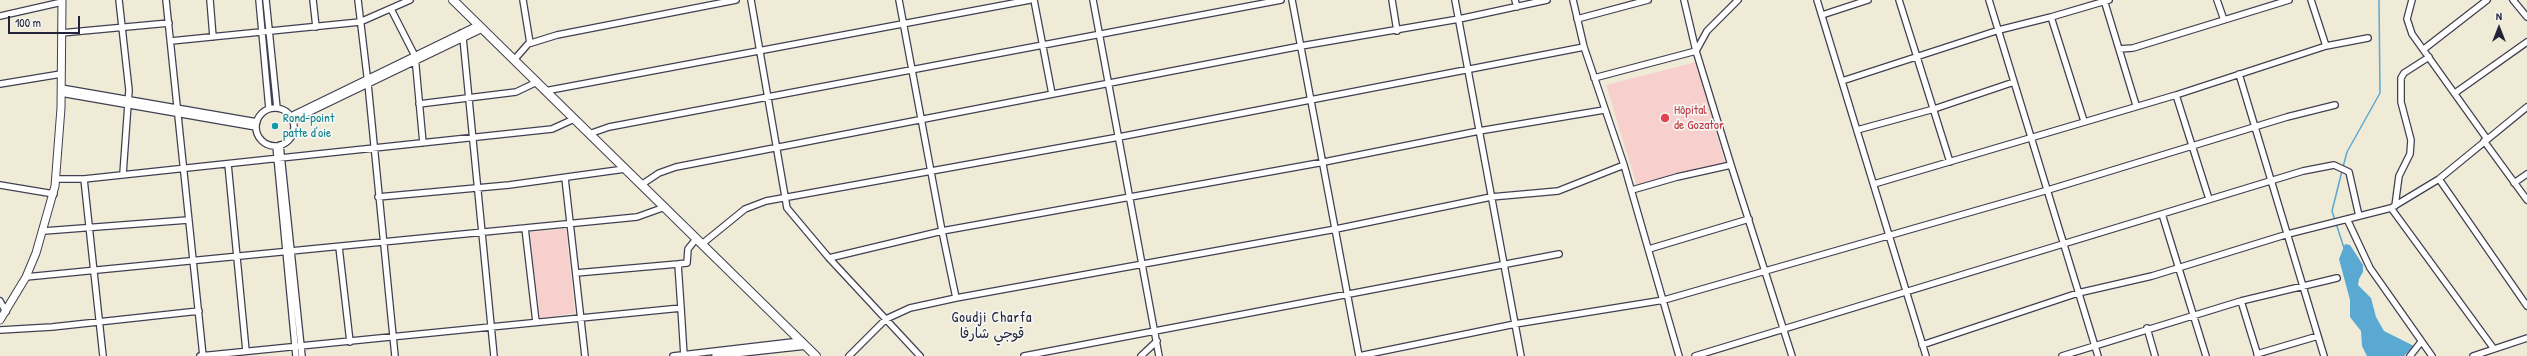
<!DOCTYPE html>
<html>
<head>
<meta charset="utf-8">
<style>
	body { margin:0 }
	#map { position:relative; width:2527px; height:356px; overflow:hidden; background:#efebd7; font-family:"Patrick Hand",sans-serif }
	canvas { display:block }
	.north { position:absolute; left:2479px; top:8px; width:40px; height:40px; -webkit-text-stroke:3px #f6f6f2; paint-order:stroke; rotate:0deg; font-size:11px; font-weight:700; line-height:16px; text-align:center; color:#22223b }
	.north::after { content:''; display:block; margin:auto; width:14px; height:18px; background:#22223b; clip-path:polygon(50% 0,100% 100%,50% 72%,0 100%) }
	.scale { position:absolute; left:8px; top:16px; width:72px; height:18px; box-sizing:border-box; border:2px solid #22223b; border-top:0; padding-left:5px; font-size:12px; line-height:14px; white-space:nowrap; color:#22223b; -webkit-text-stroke:3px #f6f6f2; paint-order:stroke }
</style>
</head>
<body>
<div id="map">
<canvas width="2527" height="356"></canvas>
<div class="north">N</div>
<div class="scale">100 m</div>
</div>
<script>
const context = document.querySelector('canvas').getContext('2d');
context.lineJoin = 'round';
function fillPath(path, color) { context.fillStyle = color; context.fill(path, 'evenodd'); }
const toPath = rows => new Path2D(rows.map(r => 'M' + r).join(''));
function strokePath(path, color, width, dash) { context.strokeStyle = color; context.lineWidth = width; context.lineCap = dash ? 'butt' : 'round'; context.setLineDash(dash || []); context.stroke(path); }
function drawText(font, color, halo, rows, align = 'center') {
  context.font = font + ' "Patrick Hand","Playpen Sans Arabic",sans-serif'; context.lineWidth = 3.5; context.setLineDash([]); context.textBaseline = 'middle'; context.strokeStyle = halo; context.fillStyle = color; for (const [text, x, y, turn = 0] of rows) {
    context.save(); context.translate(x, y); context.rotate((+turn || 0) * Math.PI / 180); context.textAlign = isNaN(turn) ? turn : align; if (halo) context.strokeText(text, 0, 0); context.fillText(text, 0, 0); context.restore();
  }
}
fillPath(toPath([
	[1696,62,1727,170,1677,177,1637,186,1606,85],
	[566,229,575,313,540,318,530,232]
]), '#f7d0cd');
fillPath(toPath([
	[2345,244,2350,245,2363,265,2363,272,2359,279,2358,285,2371,298,2376,317,2384,331,2414,346,2404,356,2367,356,2362,346,2361,331,2350,317,2350,300,2339,259]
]), '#59a9d3');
strokePath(toPath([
	[2343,167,2347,152,2380,93,2379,0],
	[2342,171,2332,211,2344,248]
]), '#59a9d3', 1.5);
const minor = toPath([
	[119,0,129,90,123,174],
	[166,0,203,356],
	[210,0,213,37],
	[259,0,269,109],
	[266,0,277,108],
	[313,0,316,27],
	[358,0,368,84,395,356],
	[523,0,530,43],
	[751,0,787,208,829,258,920,356],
	[1034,0,1052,94],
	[1093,0,1159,356],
	[1292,0,1359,356],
	[1392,0,1397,31],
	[1455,0,1521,356],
	[1515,0,1517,7],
	[1573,0,1584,47,1624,165,1679,356],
	[1684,0,1696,51,1731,165,1792,356],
	[1817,0,1926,356],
	[1899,0,1950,162],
	[1989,0,2098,356],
	[2104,0,2136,105],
	[2217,0,2224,20],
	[2311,0,2326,46],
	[2412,0,2407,19,2412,34,2487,139],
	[2513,0,2527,17],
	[391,9,415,56,423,143],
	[1822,15,1868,0],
	[0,16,62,2],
	[2051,17,2084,121],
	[1577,19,1648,0],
	[61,33,169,23],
	[461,33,463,38,494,356],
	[171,41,360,22,410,0],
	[2119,49,2133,48,2289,0],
	[2424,49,2487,0],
	[514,60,528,44,557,35,736,0],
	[2239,74,2324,356],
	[1594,78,1696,51,1707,31,1738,0],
	[1842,81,1999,30,2051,17,2109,0],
	[0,84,61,74],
	[61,88,257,122],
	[545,91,1030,0],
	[61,93,256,127],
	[2455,93,2527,42],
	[2176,95,2209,199],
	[419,104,516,92,537,82],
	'256 127a19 19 0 1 1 38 0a19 19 0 1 1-38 0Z',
	[291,116,478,25],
	[293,120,482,29],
	[1857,130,1934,109,2014,82],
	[589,134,609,127,1281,0],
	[2484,141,2527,200],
	[280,145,302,356],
	[276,146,296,356],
	[228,164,246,351],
	[565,178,585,356],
	[57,179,84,179,552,129,574,119],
	[84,179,103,356],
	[2439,179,2527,306],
	[2514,183,2527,174],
	[1874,184,2176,95,2326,46,2368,38],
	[0,185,54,194],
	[641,185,659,173,676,167,1301,46,1459,19,1547,0],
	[1632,190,1677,177,1731,165],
	[378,197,509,185,625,169],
	[2395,206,2399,176,2410,154,2411,140,2401,102,2401,78,2404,73,2429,57],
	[2391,208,2494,349],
	[2162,214,2206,356],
	[2347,219,2370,268,2432,356],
	[525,228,536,322],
	[44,231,188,220],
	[702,244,745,209,766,201,1119,137,1584,47],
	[339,247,350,342],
	[1649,249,1749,219],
	[829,258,942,231,899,0],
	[576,273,678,264],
	[26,277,637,217,665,207],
	[956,298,942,231,1324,162,1479,131,1604,110],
	[0,301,6,312],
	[2241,301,2258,356],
	[681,308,684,356],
	[2147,328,2155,356],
	[0,330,52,327,199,311],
	[1922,345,2078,293,2152,276,2288,234,2391,208,2439,179,2527,107],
	[2257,354,2318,336],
	[200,356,681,308,678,264,687,263,688,249,696,239],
	[673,356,801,341],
	[715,356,806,346],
	[849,356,886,319,910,308,956,298,1336,229,1491,197,1558,191,1624,165],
	[1024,356,1559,254],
	[1141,356,1157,341],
	[1359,356,1515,324,1664,300,2048,190,2287,117,2335,105],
	[1695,356,2303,171,2334,165,2349,172,2359,216],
	[2062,356,2241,301,2337,278],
	[2410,356,2421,342],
	[2473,356,2527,338]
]);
const major = toPath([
	[0,320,26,277,36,253,55,186,61,108,62,0]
]);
const highway = toPath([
	[453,0,816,356]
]);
strokePath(minor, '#414052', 8);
strokePath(major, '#414052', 9);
strokePath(highway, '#414052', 10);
strokePath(minor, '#fff', 5.5);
strokePath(major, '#fff', 7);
strokePath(highway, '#fff', 8);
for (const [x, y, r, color] of [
	[1665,118,5,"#e0444e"],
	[275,126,4,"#0f9aa8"]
]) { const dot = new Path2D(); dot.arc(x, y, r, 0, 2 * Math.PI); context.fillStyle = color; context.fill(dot); strokePath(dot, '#f6f6f2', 1.5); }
drawText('13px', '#be3a42', '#f6f6f2', [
	["Hôpital",1674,111],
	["de Gozator",1674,126]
], 'left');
drawText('13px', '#0d838f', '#f6f6f2', [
	["Rond-point",283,119],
	["patte d'oie",283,134]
], 'left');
context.letterSpacing = '1px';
drawText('14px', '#22223b', '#f6f6f2', [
	["Goudji Charfa",992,318],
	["قوجي شارفا",992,334]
]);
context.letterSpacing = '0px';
</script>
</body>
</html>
